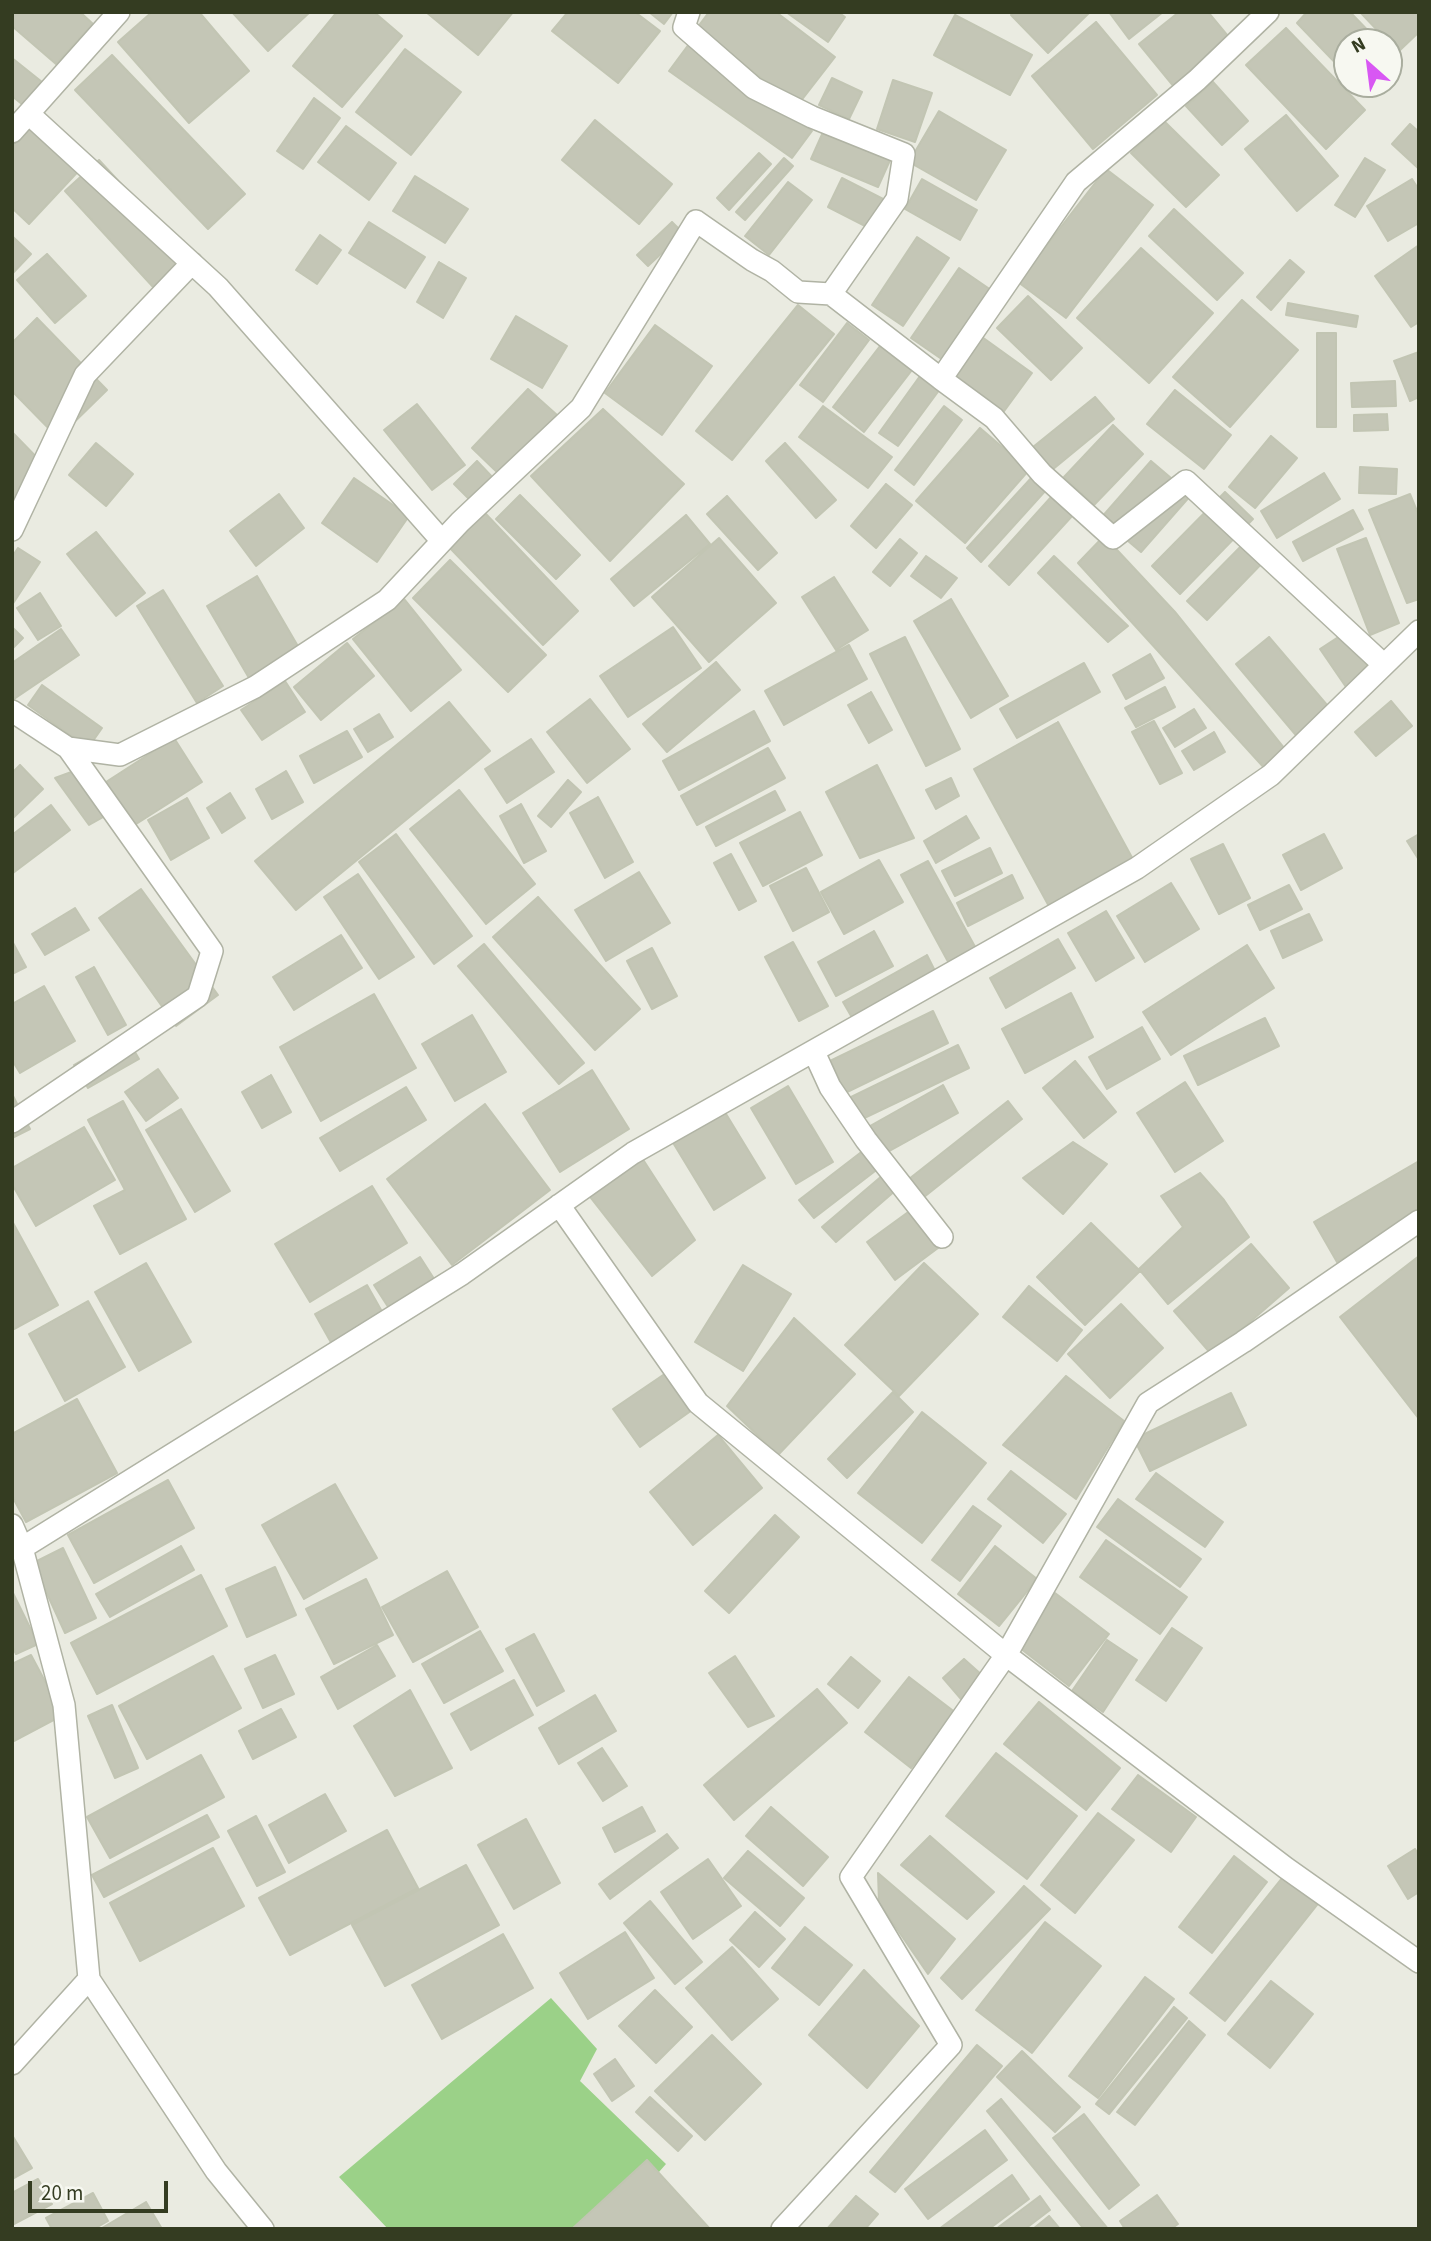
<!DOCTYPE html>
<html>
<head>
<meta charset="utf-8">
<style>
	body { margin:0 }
	#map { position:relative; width:1431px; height:2241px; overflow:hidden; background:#eaebe1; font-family:"Source Sans 3",sans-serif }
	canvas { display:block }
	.frame { position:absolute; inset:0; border:14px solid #343c21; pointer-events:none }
	.north { position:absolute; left:1333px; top:28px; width:70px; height:70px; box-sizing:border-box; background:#f7f8f1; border:2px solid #a9ad9e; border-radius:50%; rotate:332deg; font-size:19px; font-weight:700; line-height:28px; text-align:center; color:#343c21 }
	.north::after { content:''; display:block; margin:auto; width:24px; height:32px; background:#d857f3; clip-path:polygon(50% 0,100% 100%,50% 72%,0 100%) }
	.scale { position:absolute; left:28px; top:2181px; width:140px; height:32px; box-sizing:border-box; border:4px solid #343c21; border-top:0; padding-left:9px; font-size:21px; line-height:24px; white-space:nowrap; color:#343c21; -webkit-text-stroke:5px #f7f8f1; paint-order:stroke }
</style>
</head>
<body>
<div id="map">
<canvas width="1431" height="2241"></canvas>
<div class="frame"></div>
<div class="north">N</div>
<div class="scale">20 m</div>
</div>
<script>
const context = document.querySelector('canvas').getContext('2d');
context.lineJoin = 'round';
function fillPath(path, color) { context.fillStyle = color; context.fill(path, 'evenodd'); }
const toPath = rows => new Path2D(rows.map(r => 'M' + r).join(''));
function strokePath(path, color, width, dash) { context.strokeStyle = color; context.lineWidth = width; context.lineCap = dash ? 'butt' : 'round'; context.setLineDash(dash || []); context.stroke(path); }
fillPath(toPath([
	[551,1998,597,2049,580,2081,666,2164,644,2189,630,2229,388,2229,339,2177]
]), '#9bd188');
const building = toPath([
	[12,12,80,12,93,24,56,64,12,26,12,12],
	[152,12,199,12,249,71,189,123,118,42,152,12],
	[232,12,310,12,268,51,232,12],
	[337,12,374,12,402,36,342,107,293,66,337,12],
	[426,12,513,12,478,55,426,12],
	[568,12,635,12,660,31,618,83,552,31,568,12],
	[649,12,673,12,664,24,649,12],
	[709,12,776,12,835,57,797,106,697,28,709,12],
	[786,12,838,12,845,17,828,42,786,12],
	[1014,12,1090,12,1048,53,1011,15,1014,12],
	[1109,12,1163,12,1129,39,1109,12],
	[1179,12,1208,12,1232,41,1175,88,1139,44,1179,12],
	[1307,12,1350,12,1379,42,1347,42,1347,75,1297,23,1307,12],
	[1360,12,1419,12,1419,32,1398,52,1360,12],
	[955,15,1032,55,1010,95,934,55,955,15],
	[1096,22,1157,95,1093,149,1032,76,1096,22],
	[1286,28,1365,110,1326,149,1246,65,1286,28],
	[689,44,812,131,792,158,669,71,689,44],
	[405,49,461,92,411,155,356,112,405,49],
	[112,55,245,194,208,229,75,90,112,55],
	[12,58,42,82,23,105,12,96,12,58],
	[832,78,862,92,849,119,819,105,832,78],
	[893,80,932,93,915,142,877,129,893,80],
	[1213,82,1248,121,1222,145,1186,106,1213,82],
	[314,98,340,118,303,169,277,151,314,98],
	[939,111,1006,150,976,200,909,162,939,111],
	[1286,115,1338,176,1297,211,1245,149,1286,115],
	[40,117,86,163,29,224,12,208,12,146,40,117],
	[595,120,672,184,639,224,562,160,595,120],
	[1164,121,1219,175,1186,207,1131,153,1164,121],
	[1410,124,1419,132,1419,169,1392,144,1410,124],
	[346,126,396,163,369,200,318,162,346,126],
	[824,130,891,158,878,187,811,159,824,130],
	[759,153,771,164,729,210,717,198,759,153],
	[784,158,793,166,745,220,736,212,784,158],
	[1365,158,1385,170,1355,217,1335,205,1365,158],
	[99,160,188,256,154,288,65,191,99,160],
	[1106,169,1153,205,1066,318,1018,282,1106,169],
	[415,176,468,209,445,243,393,211,415,176],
	[842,178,887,201,873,230,828,207,842,178],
	[922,179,977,210,960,240,905,209,922,179],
	[1412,179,1419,190,1419,223,1388,241,1367,206,1412,179],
	[788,182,812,200,769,255,745,236,788,182],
	[1174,209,1243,273,1217,300,1149,236,1174,209],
	[369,222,425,257,405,288,349,253,369,222],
	[672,222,683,233,648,266,637,255,672,222],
	[320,235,341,250,317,284,296,270,320,235],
	[12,236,31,254,12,274,12,236],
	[917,237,949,258,903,326,872,305,917,237],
	[1419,245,1419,322,1411,327,1375,276,1419,245],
	[1141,248,1213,313,1149,383,1077,318,1141,248],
	[47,254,86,296,55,323,17,280,47,254],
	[1290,260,1304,272,1271,310,1257,297,1290,260],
	[439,262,466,278,443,318,417,302,439,262],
	[959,268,991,290,943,360,911,338,959,268],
	[1028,296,1082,348,1051,380,997,328,1028,296],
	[1242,300,1298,350,1230,427,1173,377,1242,300],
	[1288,303,1358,316,1356,327,1286,315,1288,303],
	[798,305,834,334,732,460,696,431,798,305],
	[516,316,567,346,542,388,491,359,516,316],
	[37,318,107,390,58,438,12,391,12,343,37,318],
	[847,323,869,340,823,402,800,385,847,323],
	[655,325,712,366,662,435,605,393,655,325],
	[1317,333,1336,333,1336,427,1317,427,1317,333],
	[982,337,1032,373,1002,414,952,376,982,337],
	[880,346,912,370,864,432,833,407,880,346],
	[1419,352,1419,397,1410,401,1394,361,1419,352],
	[920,376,940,389,898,446,879,433,920,376],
	[1395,381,1396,406,1352,407,1351,383,1395,381],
	[528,389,557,415,500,475,472,448,528,389],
	[1175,390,1231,435,1204,469,1147,424,1175,390],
	[1095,397,1114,419,1052,470,1033,447,1095,397],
	[417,404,465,465,432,490,384,430,417,404],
	[823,406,892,457,868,488,799,437,823,406],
	[944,406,962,420,914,485,895,470,944,406],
	[603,409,684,484,610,561,531,476,603,409],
	[1387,414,1388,430,1354,431,1354,415,1387,414],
	[1113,425,1143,454,1094,505,1064,477,1113,425],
	[980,428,1029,470,965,543,916,501,980,428],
	[12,432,49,470,12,505,12,432],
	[1271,436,1297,458,1255,508,1229,487,1271,436],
	[96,443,133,474,106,506,69,475,96,443],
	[785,443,836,500,816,518,766,461,785,443],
	[477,461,496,481,473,503,454,484,477,461],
	[1151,461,1191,495,1141,552,1101,518,1151,461],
	[1360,467,1397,469,1396,494,1359,493,1360,467],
	[1324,473,1340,499,1277,538,1261,511,1324,473],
	[1033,476,1047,489,981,562,967,548,1033,476],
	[354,478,409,516,377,562,322,523,354,478],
	[886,484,912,505,876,548,851,526,886,484],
	[1225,492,1253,519,1180,594,1152,566,1225,492],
	[279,494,304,528,256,566,230,531,279,494],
	[1410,494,1419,516,1419,599,1407,603,1369,510,1410,494],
	[520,495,580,555,556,579,496,519,520,495],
	[727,496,777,553,758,570,707,514,727,496],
	[1052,496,1073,515,1009,585,989,566,1052,496],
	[1353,510,1363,529,1303,561,1293,542,1353,510],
	[485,513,578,611,543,645,449,547,485,513],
	[686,515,710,544,634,606,611,579,686,515],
	[96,532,145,593,116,616,67,554,96,532],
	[1252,535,1271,554,1207,620,1187,601,1252,535],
	[1104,536,1175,612,1288,753,1267,771,1078,563,1104,536],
	[719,538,776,603,709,662,652,597,719,538],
	[1366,538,1399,623,1370,635,1337,549,1366,538],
	[900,539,917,553,890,586,873,572,900,539],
	[18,548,40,562,12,605,12,557,18,548],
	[926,556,957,578,941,598,911,576,926,556],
	[1054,556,1128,626,1108,642,1038,573,1054,556],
	[450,560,546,655,508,692,413,598,450,560],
	[257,576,299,648,249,678,207,606,257,576],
	[834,577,868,630,836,650,802,597,834,577],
	[163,590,223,686,197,703,137,606,163,590],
	[40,593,61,626,38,640,17,608,40,593],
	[404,599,461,670,411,711,353,639,404,599],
	[951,599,1008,696,971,718,914,621,951,599],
	[12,627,23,638,12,649,12,627],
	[673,627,701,668,628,717,600,676,673,627],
	[61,629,79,655,14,699,12,696,12,663,61,629],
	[1346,632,1371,671,1346,687,1320,649,1346,632],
	[905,637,960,749,926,766,870,654,905,637],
	[1269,637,1333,712,1300,740,1236,664,1269,637],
	[347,643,374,676,321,720,294,687,347,643],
	[849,645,867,679,784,725,765,691,849,645],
	[1150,654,1164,678,1126,699,1113,675,1150,654],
	[716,662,740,690,667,752,643,724,716,662],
	[1084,663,1100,692,1017,738,1000,709,1084,663],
	[285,681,305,712,262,740,241,710,285,681],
	[42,685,102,728,88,748,28,705,42,685],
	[1165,687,1175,707,1136,727,1125,708,1165,687],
	[871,692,892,730,869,743,848,705,871,692],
	[590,699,630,749,587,783,547,732,590,699],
	[1391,701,1412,726,1376,756,1355,732,1391,701],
	[449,702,490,751,296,910,255,861,449,702],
	[1194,709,1206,728,1175,747,1163,728,1194,709],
	[754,711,770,741,679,790,663,761,754,711],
	[379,714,393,737,368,752,354,729,379,714],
	[1154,721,1182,773,1160,784,1132,732,1154,721],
	[1058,722,1135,863,1051,910,974,769,1058,722],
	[347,731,362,757,314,783,300,756,347,731],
	[1214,732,1225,752,1194,770,1182,751,1214,732],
	[174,738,202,782,133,826,106,782,174,738],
	[531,739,554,772,507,803,485,769,531,739],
	[768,748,785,778,697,825,681,796,768,748],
	[20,765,43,789,12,819,12,773,20,765],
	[877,765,914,838,860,858,826,792,877,765],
	[85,767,114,811,89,825,55,778,85,767],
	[286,771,303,802,272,819,256,789,286,771],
	[951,778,959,796,936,809,926,790,951,778],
	[568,780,581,792,551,827,538,816,568,780],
	[459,790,535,884,486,924,410,829,459,790],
	[775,791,785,810,716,846,706,827,775,791],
	[230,793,245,818,222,833,207,808,230,793],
	[598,797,633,862,605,878,570,813,598,797],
	[187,798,209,838,171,860,148,820,187,798],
	[521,804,546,851,524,863,500,816,521,804],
	[51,805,70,830,13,873,12,835,51,805],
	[800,812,822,855,763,886,740,843,800,812],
	[966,816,979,838,936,863,924,841,966,816],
	[396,834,472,936,434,964,359,862,396,834],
	[1324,834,1342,868,1301,890,1283,855,1324,834],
	[1419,834,1419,860,1407,841,1419,834],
	[1223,844,1250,898,1219,914,1191,859,1223,844],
	[990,848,1002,873,955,896,942,871,990,848],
	[731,854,756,901,739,910,714,863,731,854],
	[879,860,903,902,844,934,821,892,879,860],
	[928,861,979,954,952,969,901,875,928,861],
	[806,868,829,912,793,931,770,886,806,868],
	[639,872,670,923,606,961,575,910,639,872],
	[358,874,414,957,379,979,324,897,358,874],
	[1012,875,1023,898,968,926,957,903,1012,875],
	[1171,883,1199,929,1145,962,1117,916,1171,883],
	[1289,885,1302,909,1260,930,1248,905,1289,885],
	[141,889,218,995,176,1026,99,918,141,889],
	[538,897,640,1009,595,1050,493,937,538,897],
	[75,908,89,930,45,955,32,934,75,908],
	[1106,911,1134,958,1096,981,1068,933,1106,911],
	[1309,914,1322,940,1283,958,1271,931,1309,914],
	[874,931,893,966,836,996,818,962,874,931],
	[341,935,362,968,294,1010,273,977,341,935],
	[1058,939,1075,968,1006,1008,990,978,1058,939],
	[12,941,26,967,12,974,12,941],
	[793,942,828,1006,799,1021,765,957,793,942],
	[484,944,584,1063,559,1084,458,966,484,944],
	[1247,945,1274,988,1171,1055,1143,1012,1247,945],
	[652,948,677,996,652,1009,627,961,652,948],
	[927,955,937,975,854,1021,843,1002,927,955],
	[94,967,126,1025,108,1035,76,977,94,967],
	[44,986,75,1041,20,1073,12,1060,12,1004,44,986],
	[1071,993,1093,1037,1025,1073,1002,1029,1071,993],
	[374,994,416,1068,321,1121,280,1047,374,994],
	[933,1011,948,1043,845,1093,830,1061,933,1011],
	[472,1015,506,1072,455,1101,422,1044,472,1015],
	[1265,1018,1279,1046,1198,1085,1184,1056,1265,1018],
	[1142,1027,1160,1059,1107,1089,1089,1057,1142,1027],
	[125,1035,139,1059,88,1088,74,1065,125,1035],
	[958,1045,969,1068,858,1121,847,1099,958,1045],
	[1075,1061,1116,1112,1084,1138,1043,1088,1075,1061],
	[158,1069,178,1098,146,1121,125,1092,158,1069],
	[592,1070,629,1129,560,1172,523,1113,592,1070],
	[271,1075,291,1112,262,1128,242,1092,271,1075],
	[1185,1082,1223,1141,1175,1172,1137,1113,1185,1082],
	[943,1085,958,1113,884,1154,870,1126,943,1085],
	[788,1086,833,1162,796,1184,751,1108,788,1086],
	[406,1087,426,1120,340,1171,320,1138,406,1087],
	[12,1094,30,1129,12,1138,12,1094],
	[123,1101,186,1219,120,1254,94,1206,125,1190,88,1120,123,1101],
	[1008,1101,1022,1119,924,1197,909,1179,1008,1101],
	[485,1104,550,1190,452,1265,387,1179,485,1104],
	[181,1109,230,1191,195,1212,146,1130,181,1109],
	[723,1109,765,1178,714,1210,672,1141,723,1109],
	[84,1127,115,1180,36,1226,12,1184,12,1168,84,1127],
	[1073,1142,1107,1164,1063,1214,1023,1178,1073,1142],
	[864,1150,879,1168,814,1218,799,1200,864,1150],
	[642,1158,695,1240,652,1276,587,1193,642,1158],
	[1419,1161,1419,1215,1337,1262,1314,1222,1419,1161],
	[1200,1173,1224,1200,1249,1237,1168,1304,1139,1269,1183,1227,1161,1196,1200,1173],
	[883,1175,896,1190,836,1242,822,1227,883,1175],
	[372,1186,407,1243,310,1302,275,1244,372,1186],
	[911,1210,938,1248,895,1280,867,1242,911,1210],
	[12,1221,58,1305,14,1329,12,1327,12,1221],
	[1091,1223,1140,1271,1085,1325,1037,1277,1091,1223],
	[1251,1244,1289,1288,1212,1355,1174,1311,1251,1244],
	[1419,1256,1419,1419,1340,1317,1419,1256],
	[420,1257,438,1285,392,1313,374,1285,420,1257],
	[146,1263,191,1342,139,1371,95,1292,146,1263],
	[924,1263,978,1314,899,1396,845,1345,924,1263],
	[743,1265,791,1294,743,1371,695,1342,743,1265],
	[367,1285,385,1317,333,1346,315,1314,367,1285],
	[1029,1286,1082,1330,1057,1361,1003,1317,1029,1286],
	[88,1301,125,1367,65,1401,29,1334,88,1301],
	[1121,1304,1163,1348,1110,1398,1068,1354,1121,1304],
	[794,1318,855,1374,778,1455,727,1406,794,1318],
	[669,1371,695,1408,640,1447,613,1409,669,1371],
	[1066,1376,1124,1421,1076,1499,1003,1445,1066,1376],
	[893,1392,913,1412,847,1478,828,1459,893,1392],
	[1231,1393,1246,1425,1150,1471,1134,1439,1231,1393],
	[77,1399,117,1473,26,1522,12,1496,12,1434,77,1399],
	[922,1412,986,1463,922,1543,858,1493,922,1412],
	[718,1435,762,1488,693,1545,650,1492,718,1435],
	[1011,1471,1066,1514,1043,1543,988,1499,1011,1471],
	[1156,1473,1223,1522,1205,1547,1136,1499,1156,1473],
	[168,1480,194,1528,94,1583,68,1535,168,1480],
	[335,1484,377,1558,304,1599,262,1525,335,1484],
	[1118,1499,1201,1559,1180,1587,1097,1527,1118,1499],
	[973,1506,1001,1526,960,1581,932,1560,973,1506],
	[775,1515,799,1537,729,1613,705,1591,775,1515],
	[1106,1540,1187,1597,1160,1634,1080,1577,1106,1540],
	[181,1546,194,1570,110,1617,96,1594,181,1546],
	[995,1546,1037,1579,999,1626,958,1594,995,1546],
	[63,1548,96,1618,65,1633,33,1563,63,1548],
	[275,1567,296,1615,247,1637,226,1589,275,1567],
	[447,1571,478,1627,413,1662,382,1607,447,1571],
	[201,1575,227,1626,97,1694,71,1643,201,1575],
	[366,1579,393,1635,334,1664,306,1609,366,1579],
	[12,1591,38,1644,16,1654,12,1646,12,1591],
	[1055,1593,1109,1634,1069,1686,1016,1645,1055,1593],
	[1172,1628,1202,1648,1166,1701,1136,1680,1172,1628],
	[480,1631,503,1671,444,1703,422,1664,480,1631],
	[534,1634,564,1691,537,1706,506,1649,534,1634],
	[1107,1640,1137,1660,1103,1712,1072,1691,1107,1640],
	[377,1645,395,1676,338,1709,321,1677,377,1645],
	[31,1655,63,1715,12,1742,12,1664,31,1655],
	[275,1655,294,1694,263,1708,245,1669,275,1655],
	[213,1656,241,1708,147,1759,119,1706,213,1656],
	[735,1656,774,1716,748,1727,709,1673,735,1656],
	[851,1657,880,1681,858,1708,828,1684,851,1657],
	[964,1659,983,1676,961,1699,943,1678,964,1659],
	[909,1677,956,1713,911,1768,865,1732,909,1677],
	[514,1680,533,1715,471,1750,451,1714,514,1680],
	[817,1689,847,1723,734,1820,704,1785,817,1689],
	[410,1690,452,1768,395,1796,354,1726,410,1690],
	[595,1695,616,1731,559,1764,539,1728,595,1695],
	[1039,1702,1120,1768,1086,1810,1004,1744,1039,1702],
	[112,1705,138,1768,115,1778,88,1716,112,1705],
	[281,1709,296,1737,253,1759,239,1731,281,1709],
	[602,1748,627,1786,603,1801,578,1763,602,1748],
	[996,1753,1077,1816,1027,1879,946,1816,996,1753],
	[201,1755,224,1797,110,1858,87,1817,201,1755],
	[1138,1775,1196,1817,1171,1852,1112,1809,1138,1775],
	[325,1794,346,1831,289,1863,269,1825,325,1794],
	[642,1807,655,1831,615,1852,603,1828,642,1807],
	[771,1807,828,1857,803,1886,746,1836,771,1807],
	[1098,1813,1134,1840,1075,1913,1041,1885,1098,1813],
	[207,1815,219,1837,104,1897,92,1875,207,1815],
	[256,1816,285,1872,257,1886,228,1831,256,1816],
	[526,1819,560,1883,514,1909,478,1845,526,1819],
	[387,1830,418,1888,290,1955,259,1898,387,1830],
	[667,1834,678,1848,610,1899,599,1884,667,1834],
	[930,1836,994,1892,967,1919,901,1865,930,1836],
	[213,1848,244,1906,140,1961,110,1903,213,1848],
	[1415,1849,1419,1856,1419,1892,1408,1899,1388,1866,1415,1849],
	[748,1851,804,1898,780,1926,724,1878,748,1851],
	[1234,1856,1267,1882,1212,1953,1179,1927,1234,1856],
	[708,1859,741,1906,693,1939,661,1892,708,1859],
	[466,1865,499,1925,385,1986,352,1925,466,1865],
	[878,1873,955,1939,928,1974,879,1903,878,1873],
	[1286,1873,1321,1900,1225,2021,1190,1993,1286,1873],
	[1024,1886,1050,1909,962,1999,941,1978,1024,1886],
	[650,1901,702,1962,675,1984,624,1923,650,1901],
	[755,1912,785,1939,759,1967,730,1940,755,1912],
	[1045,1922,1101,1966,1032,2053,976,2010,1045,1922],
	[805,1927,852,1965,819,2005,772,1968,805,1927],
	[625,1932,654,1978,588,2019,560,1973,625,1932],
	[503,1934,533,1988,442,2039,412,1985,503,1934],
	[732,1947,778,1999,732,2040,686,1988,732,1947],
	[864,1970,919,2026,867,2088,809,2035,864,1970],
	[1145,1977,1174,1999,1098,2098,1069,2076,1145,1977],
	[1271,1981,1313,2014,1270,2068,1228,2034,1271,1981],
	[655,1990,692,2027,656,2063,619,2026,655,1990],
	[1174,2007,1187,2018,1109,2114,1096,2104,1174,2007],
	[1189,2021,1205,2035,1135,2125,1117,2112,1189,2021],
	[712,2035,761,2084,705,2140,655,2091,712,2035],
	[977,2045,1002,2066,895,2192,870,2172,977,2045],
	[1022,2051,1080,2107,1055,2132,997,2077,1022,2051],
	[615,2059,634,2086,612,2101,594,2074,615,2059],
	[650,2097,692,2136,678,2151,636,2112,650,2097],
	[1001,2099,1108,2229,1084,2229,987,2111,1001,2099],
	[1084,2114,1139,2185,1109,2209,1053,2138,1084,2114],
	[985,2130,1007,2160,928,2219,905,2189,985,2130],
	[12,2135,32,2168,12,2179,12,2135],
	[647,2160,710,2229,572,2229,647,2160],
	[1012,2175,1029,2199,989,2229,939,2229,1012,2175],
	[38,2179,52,2204,12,2225,12,2193,38,2179],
	[93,2193,108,2221,94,2229,52,2229,46,2218,93,2193],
	[1157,2195,1178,2224,1171,2229,1125,2229,1120,2221,1157,2195],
	[856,2196,878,2214,865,2229,827,2229,856,2196],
	[1040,2196,1050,2210,1025,2229,996,2229,1040,2196],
	[146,2202,162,2229,103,2229,102,2228,146,2202],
	[1049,2216,1060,2229,1033,2229,1049,2216]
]);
fillPath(building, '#c4c6b6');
strokePath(building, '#c2c5b3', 2);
const minor = toPath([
	[689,12,684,27,754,88,812,117,904,154,897,199,831,294,941,379],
	[1268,12,1197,80,1076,182,941,379,994,418,1042,474,1113,538,1186,481,1383,664],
	[29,114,218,287,442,541],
	[12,132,119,12],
	[12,530,85,375,192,263],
	[12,711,68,748,120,755,255,687,387,600,460,522,581,408,696,221,752,260,772,271,798,292,831,294],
	[814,1052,830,1087,866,1140,942,1237],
	[12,1122,198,996,212,951,68,748],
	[559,1205,698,1403,1006,1655,1286,1868,1419,1962],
	[12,1525,22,1548,64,1705,89,1979,216,2171,263,2229],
	[22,1548,462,1274,633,1153,1137,868,1271,775,1419,631],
	[12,2064,89,1979],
	[782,2229,951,2045,851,1877,1006,1655,1148,1403,1243,1342,1419,1221]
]);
strokePath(minor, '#b0b3a4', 24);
strokePath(minor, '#fff', 21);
</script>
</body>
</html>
